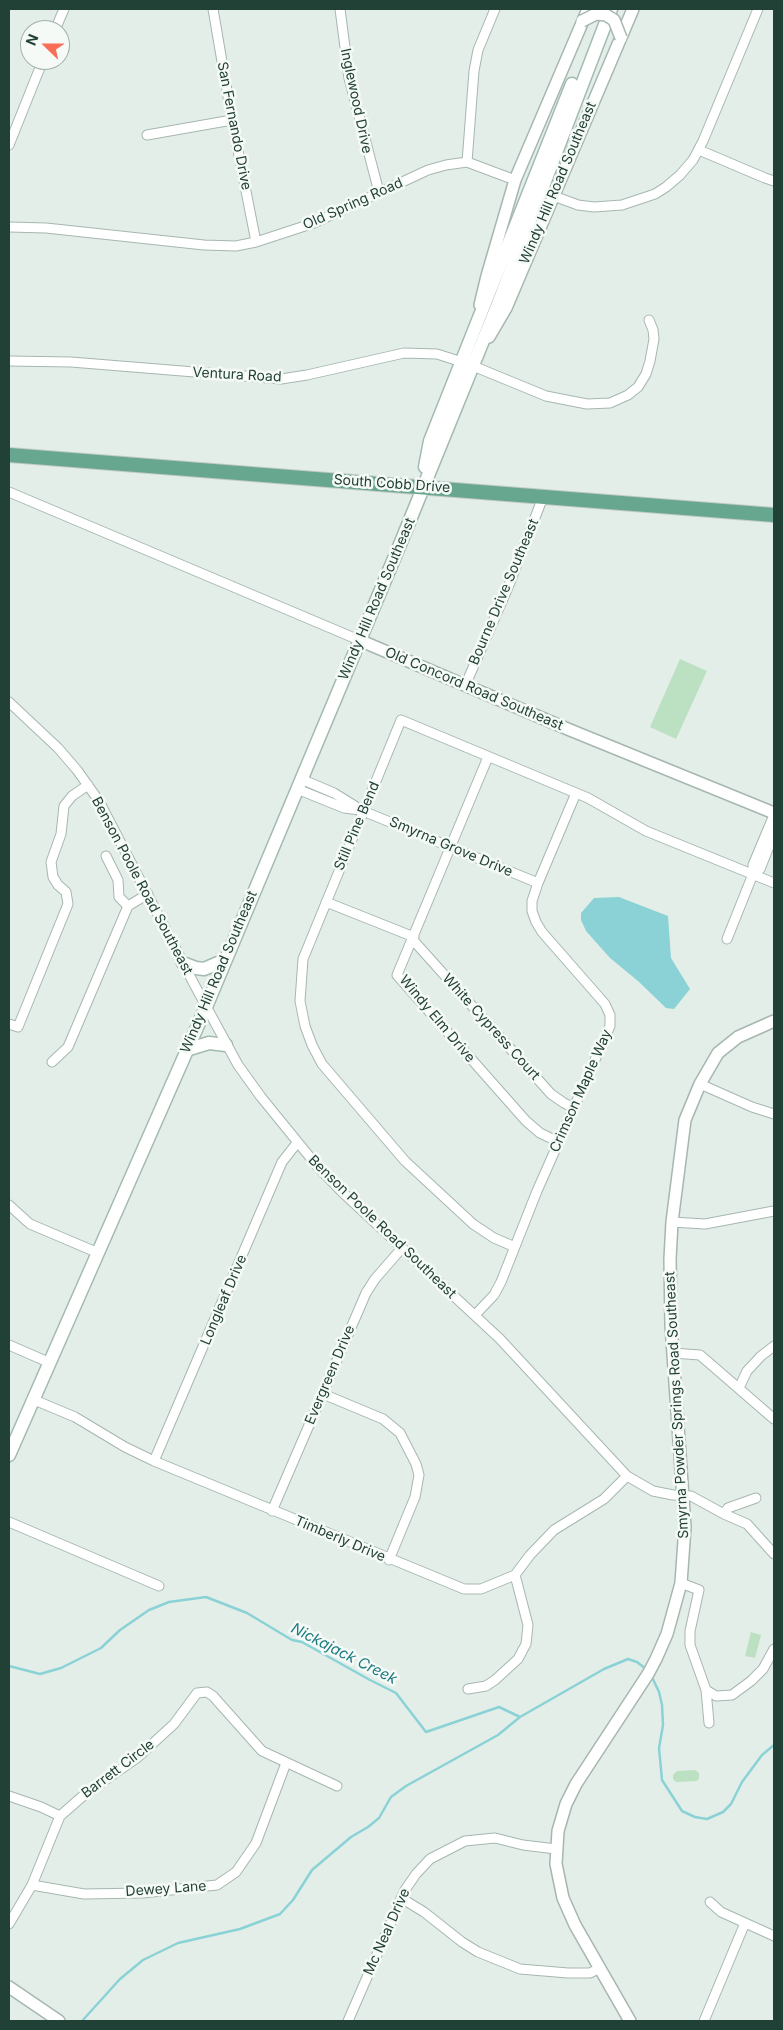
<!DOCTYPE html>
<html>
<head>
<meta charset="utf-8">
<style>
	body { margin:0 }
	#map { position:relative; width:783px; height:2030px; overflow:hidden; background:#e4eee9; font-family:Inter,sans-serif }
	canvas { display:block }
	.frame { position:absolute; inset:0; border:10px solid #224136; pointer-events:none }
	.north { position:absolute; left:20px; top:20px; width:50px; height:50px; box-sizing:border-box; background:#f5faf7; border:1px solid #a1b0aa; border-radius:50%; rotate:292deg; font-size:14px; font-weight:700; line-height:20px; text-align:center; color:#224136 }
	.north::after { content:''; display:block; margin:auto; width:18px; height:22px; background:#f86e58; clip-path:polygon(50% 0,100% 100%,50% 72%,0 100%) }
</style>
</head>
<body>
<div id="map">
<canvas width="783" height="2030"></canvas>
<div class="frame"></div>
<div class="north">N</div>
</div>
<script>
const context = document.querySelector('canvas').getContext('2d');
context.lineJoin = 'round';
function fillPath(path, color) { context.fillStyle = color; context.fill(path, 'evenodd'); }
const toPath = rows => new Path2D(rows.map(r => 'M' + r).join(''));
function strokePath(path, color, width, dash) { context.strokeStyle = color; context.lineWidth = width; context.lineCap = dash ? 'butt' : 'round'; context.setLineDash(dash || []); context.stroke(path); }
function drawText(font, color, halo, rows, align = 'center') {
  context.font = font + ' Inter,sans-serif'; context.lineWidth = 5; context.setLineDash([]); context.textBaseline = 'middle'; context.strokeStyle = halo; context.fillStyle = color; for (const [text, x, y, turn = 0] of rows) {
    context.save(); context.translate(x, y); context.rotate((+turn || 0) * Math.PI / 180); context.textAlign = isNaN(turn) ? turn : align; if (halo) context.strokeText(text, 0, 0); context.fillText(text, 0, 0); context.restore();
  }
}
fillPath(toPath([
	[680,659,707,671,676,739,650,727],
	[751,1632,761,1635,755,1658,745,1656],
	[695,1770,699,1773,699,1778,697,1781,676,1782,673,1779,673,1775,677,1771]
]), '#bce0c2');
fillPath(toPath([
	[619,897,668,916,671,958,690,989,674,1009,666,1008,638,981,610,958,586,931,581,920,581,913,594,898]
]), '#8ad2d5');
strokePath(toPath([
	[9,1666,40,1674,61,1668,101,1648,120,1630,149,1610,169,1602,206,1597,247,1613,292,1640,302,1642,370,1680,396,1693,426,1732,499,1707,520,1717],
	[651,1675,659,1692,662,1705,663,1725,659,1748,662,1780,682,1811,695,1817,707,1819,723,1812,731,1804,742,1782,762,1755,774,1745],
	[82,2021,120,1979,143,1960,178,1943,240,1929,280,1914,293,1900,312,1870,351,1837,368,1827,379,1818,391,1797,406,1786,498,1735,520,1717,604,1669,628,1659,637,1662,646,1669]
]), '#8ad2d5', 2.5);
const minor = toPath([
	[213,9,232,120,256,242],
	[340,9,349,78,379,192],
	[55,30,64,9],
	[147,135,232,120],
	[9,145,43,60],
	[699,150,765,178,774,181],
	[467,162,474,71,478,50,495,9],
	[559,198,578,205,594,207,622,205,655,194,666,187,680,175,693,160,703,141,758,9],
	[9,227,46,228,204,245,236,246,256,242,314,223,428,170,446,165,467,162,515,180],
	[9,361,71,362,281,379,307,375,404,353,437,354,462,362],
	[473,366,546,396,587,404,610,403,628,395,638,387,646,374,650,361,654,339,653,330,649,320],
	[9,492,359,640],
	[465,686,509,585,543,497],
	[9,702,58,748,77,770,99,801,194,984,238,1065,261,1097,318,1167,341,1191,500,1339,627,1476,653,1491,673,1495,691,1496,724,1514,747,1524,774,1554],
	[488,757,397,975,526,1121,540,1133,559,1142],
	[301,779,334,793,363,811,538,883],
	[297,789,344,808,360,810],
	[106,856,118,880,119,897,128,906],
	[753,874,753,865,774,815],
	[326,902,414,937],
	[727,939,753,874,760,869,774,834],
	[413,940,551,1094,564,1103,574,1108],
	[9,1024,18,1027,68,904,66,892,58,885,53,877,51,862,61,834,64,806,72,796,88,785],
	[52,1062,68,1047,128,906,148,894],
	[700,1084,752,1107,774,1114],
	[9,1205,30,1224,96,1252],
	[672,1222,705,1224,774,1211],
	[515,1247,494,1238,473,1224,405,1161,322,1064,312,1045,305,1026,300,1001,303,959,401,720,588,798,646,831,774,883],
	[475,1315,494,1295,501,1282,537,1191,610,1026,610,1015,605,1004,542,932,536,922,532,911,532,901,538,883,576,793],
	[9,1345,48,1362],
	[673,1353,700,1355,774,1419],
	[739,1388,747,1371,761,1356,774,1346],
	[323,1394,383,1419,400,1433,416,1464,419,1475,415,1497,389,1560],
	[32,1399,75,1417,125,1447,154,1461,464,1589,481,1589,515,1575,530,1555,554,1530,604,1499,627,1476],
	[154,1461,282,1162,297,1143],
	[272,1511,366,1293,375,1279,402,1248],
	[724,1514,728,1508,756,1498],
	[9,1522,159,1586],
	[681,1583,699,1590,690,1631,690,1645,706,1690,716,1696,732,1695,751,1681,763,1669,774,1649],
	[468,1689,486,1686,495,1680,518,1659,526,1644,528,1625,515,1575],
	[706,1690,709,1723],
	[9,1796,41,1807,60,1816],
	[32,1885,84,1894,143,1893,217,1885,236,1872,256,1843,286,1763],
	[401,1898,424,1912,462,1942,478,1952,520,1969,568,1973,590,1973,600,1968],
	[710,1902,721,1912,774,1936],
	[9,1924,32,1885,60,1816,84,1795,138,1757,174,1724,197,1693,207,1692,213,1696,262,1751,337,1786],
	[348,2021,405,1890,416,1874,430,1859,465,1841,495,1838,523,1845,556,1849],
	[704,2021,745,1923]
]);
const tertiary = toPath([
	[480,305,487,276,515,180,588,9],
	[489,337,506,308,633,9],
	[359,640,570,730,774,813],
	[9,1987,59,2021],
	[630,2021,575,1925,563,1898,556,1864,558,1831,566,1804,576,1784,648,1674,656,1659,667,1634,681,1583,685,1527,671,1325,670,1259,672,1222,685,1120,700,1084,718,1053,738,1037,774,1021]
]);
const secondary = toPath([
	[425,467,430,441,572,84],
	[183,963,196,968,204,969,225,960],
	[186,1050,209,1043,226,1045],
	[9,1455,206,1007,401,542,498,304,611,9]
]);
const primary = toPath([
	[9,455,774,515]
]);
strokePath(minor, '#a6b7b0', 11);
strokePath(tertiary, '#a6b7b0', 14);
strokePath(secondary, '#a2bbaf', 15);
strokePath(primary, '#c1cac7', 16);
strokePath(minor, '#fff', 9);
strokePath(tertiary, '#fff', 11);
strokePath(secondary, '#fff', 12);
strokePath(primary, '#67a68f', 14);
const tertiaryBridge = toPath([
	[582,21,596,14,606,15,614,20,621,38]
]);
strokePath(tertiaryBridge, '#a6b7b0', 14, []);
strokePath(tertiaryBridge, '#fff', 11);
drawText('14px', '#224136', '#f5faf7', [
	["Inglewood Drive",356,101,78],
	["San Fernando Drive",234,126,79],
	["Windy Hill Road Southeast",558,183,-67],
	["Old Spring Road",353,204,-24],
	["Ventura Road",237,375,3],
	["South Cobb Drive",392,484,4],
	["Bourne Drive Southeast",504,592,-67],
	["Windy Hill Road Southeast",377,599,-67],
	["Old Concord Road Southeast",474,689,23],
	["Still Pine Bend",357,826,-67],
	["Smyrna Grove Drive",451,847,23],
	["Benson Poole Road Southeast",142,886,62],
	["Windy Hill Road Southeast",219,972,-67],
	["Windy Elm Drive",437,1019,50],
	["White Cypress Court",491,1027,48],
	["Crimson Maple Way",581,1091,-66],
	["Benson Poole Road Southeast",382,1227,44],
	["Longleaf Drive",224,1300,-67],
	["Evergreen Drive",330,1375,-67],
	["Smyrna Powder Springs Road Southeast",677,1405,-93],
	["Timberly Drive",340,1539,23],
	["Barrett Circle",118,1769,-37],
	["Dewey Lane",166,1889,-4],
	["Mc Neal Drive",387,1932,-66]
]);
drawText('italic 15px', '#197b81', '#f5faf7', [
	["Nickajack Creek",344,1654,27]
]);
</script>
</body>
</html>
